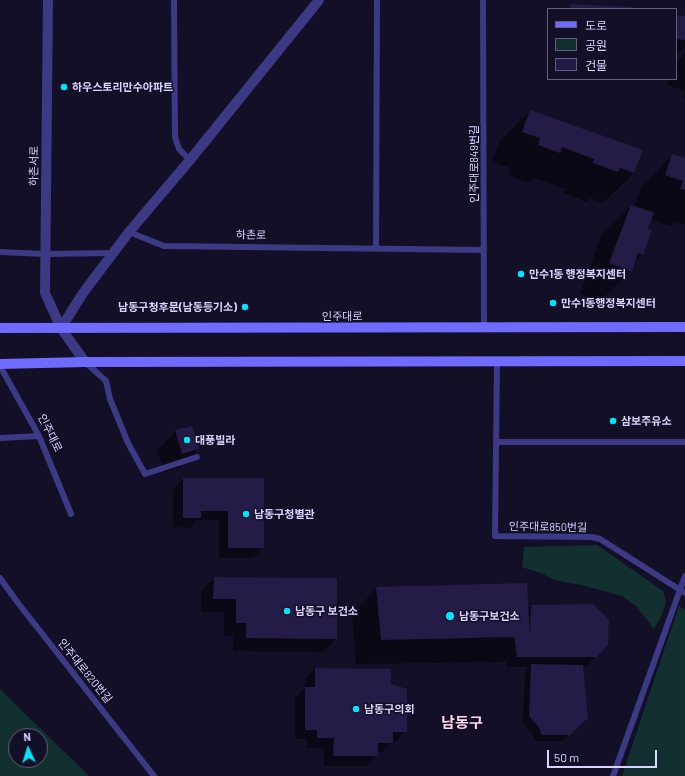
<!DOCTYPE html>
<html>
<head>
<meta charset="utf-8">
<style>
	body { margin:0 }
	#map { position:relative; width:685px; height:776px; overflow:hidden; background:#130f26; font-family:Barlow,"Noto Sans KR",sans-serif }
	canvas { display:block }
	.legend { position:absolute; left:547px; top:8px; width:130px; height:72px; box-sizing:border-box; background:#130f26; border:1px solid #625e7d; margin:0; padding:5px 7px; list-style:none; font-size:12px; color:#d9d4ff }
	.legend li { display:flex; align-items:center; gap:8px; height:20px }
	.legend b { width:20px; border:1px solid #625e7d }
	.north { position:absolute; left:8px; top:728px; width:40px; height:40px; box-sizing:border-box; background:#130f26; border:1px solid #625e7d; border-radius:50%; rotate:356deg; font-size:11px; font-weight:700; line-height:16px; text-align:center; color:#d9d4ff }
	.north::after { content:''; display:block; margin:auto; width:14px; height:18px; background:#00e5ff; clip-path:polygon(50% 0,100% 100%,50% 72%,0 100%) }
	.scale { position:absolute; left:547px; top:750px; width:110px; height:18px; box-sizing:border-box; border:2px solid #d9d4ff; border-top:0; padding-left:5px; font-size:12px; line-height:14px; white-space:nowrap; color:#d9d4ff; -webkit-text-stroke:3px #130f26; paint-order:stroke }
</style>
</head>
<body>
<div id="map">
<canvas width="685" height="776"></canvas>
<ul class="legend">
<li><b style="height:5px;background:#6f6bff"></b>도로</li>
<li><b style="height:11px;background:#12302f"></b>공원</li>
<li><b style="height:11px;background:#241b47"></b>건물</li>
</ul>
<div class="north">N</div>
<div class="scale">50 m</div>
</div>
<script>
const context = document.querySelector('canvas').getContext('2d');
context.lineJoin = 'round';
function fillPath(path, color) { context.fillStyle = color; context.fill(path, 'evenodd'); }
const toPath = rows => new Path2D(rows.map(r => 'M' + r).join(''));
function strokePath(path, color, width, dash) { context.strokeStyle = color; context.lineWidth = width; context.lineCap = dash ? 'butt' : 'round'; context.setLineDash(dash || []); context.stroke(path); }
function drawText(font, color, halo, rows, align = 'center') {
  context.font = font + ' Barlow,"Noto Sans KR",sans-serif'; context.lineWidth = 3; context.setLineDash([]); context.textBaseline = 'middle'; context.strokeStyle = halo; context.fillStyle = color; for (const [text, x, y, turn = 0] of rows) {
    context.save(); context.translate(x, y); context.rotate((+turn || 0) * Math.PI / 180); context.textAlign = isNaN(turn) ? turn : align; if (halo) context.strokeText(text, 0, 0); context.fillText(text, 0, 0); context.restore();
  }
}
fillPath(toPath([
	[597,545,663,591,666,602,660,619,654,629,637,607,622,596,581,585,554,580,543,574,522,567,524,547],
	[679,606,685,610,685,776,622,776],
	[0,689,89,776,0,776],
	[16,736,40,736,40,760,16,760]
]), '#12302f');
fillPath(toPath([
	[676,17,685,17,685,47,676,56],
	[685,53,685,99,683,98,685,91,667,85,669,79,676,79,676,62],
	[530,111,634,173,603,203,590,198,587,202,563,193,565,189,534,178,529,183,508,175,510,168,492,162,500,141],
	[673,155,685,159,685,225,676,222,672,226,650,219,642,254,634,263,631,271,600,301,580,294,601,236,631,206,634,207,642,185],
	[636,206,653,212,652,214,636,208],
	[176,431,198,449,179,468,164,472,157,450],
	[183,479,263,479,263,548,253,558,219,558,219,520,197,520,190,528,173,527,173,489],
	[214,578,336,639,323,652,233,651,233,636,224,636,224,612,201,612,201,592],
	[377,588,527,610,531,606,596,656,586,667,582,667,580,724,562,741,535,741,532,733,523,723,525,672,529,667,507,667,506,659,503,662,356,664,352,614],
	[315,669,390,685,406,731,396,741,392,741,382,752,377,752,377,756,367,766,324,766,324,748,307,748,307,739,295,739,295,698,305,688,305,679]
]), '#0007');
fillPath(toPath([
	[570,4,632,7,632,9,570,9],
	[676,15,685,16,685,40,676,39],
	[530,110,643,150,634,173,620,168,618,172,593,163,594,159,562,147,560,153,538,145,540,138,522,132],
	[672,154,685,158,685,190,680,189,683,181,665,175],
	[631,205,654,213,648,229,652,230,643,255,638,253,632,272,609,263],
	[192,426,199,449,182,454,175,430],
	[183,478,264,478,264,548,228,548,228,511,201,511,201,518,183,518],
	[214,577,337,578,337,639,246,638,246,623,236,623,236,599,213,599],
	[527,583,530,635,531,605,593,604,609,619,608,645,597,657,517,657,514,637,381,640,376,587],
	[531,664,583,665,588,718,570,735,542,735,538,726,529,716],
	[315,668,391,669,391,684,407,689,407,732,393,732,393,743,378,743,378,756,333,756,334,738,317,738,317,730,305,730,305,687,315,687]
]), '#241b47');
strokePath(toPath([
	[174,0,175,137,179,149,190,160],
	[483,0,484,328],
	[129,232,164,246,484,250],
	[376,249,377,0],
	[0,252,45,254,114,253],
	[85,362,106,381,110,399,128,443,145,474,197,457],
	[497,362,495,536,592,537,600,539,685,593],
	[0,366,39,436,71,514],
	[0,438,39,436],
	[496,442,685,442],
	[0,578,18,603,154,776],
	[613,776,685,576]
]), '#3d3a85', 6);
strokePath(toPath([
	[48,0,45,293,61,328],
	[85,362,61,328,83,293,129,232,190,160,319,0]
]), '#3d3a85', 10);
strokePath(toPath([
	[0,328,685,327],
	[0,364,85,362,685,361]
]), '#6f6bff', 10);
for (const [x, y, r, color] of [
	[64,87,4,"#00e5ff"],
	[521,274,4,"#00e5ff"],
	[553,303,4,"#00e5ff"],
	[245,307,4,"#00e5ff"],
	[613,421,4,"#00e5ff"],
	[187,440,4,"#00e5ff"],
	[246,514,4,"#00e5ff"],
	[287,611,4,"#00e5ff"],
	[450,616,5,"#00e5ff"],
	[356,709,4,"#00e5ff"]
]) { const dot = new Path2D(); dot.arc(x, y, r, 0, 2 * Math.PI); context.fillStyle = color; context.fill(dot); strokePath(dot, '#130f26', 1.5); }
drawText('bold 11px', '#d9d4ff', '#130f26', [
	["하우스토리만수아파트",72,87],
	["만수1동 행정복지센터",529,274],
	["만수1동행정복지센터",561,303],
	["남동구청후문(남동등기소)",237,307,"right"],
	["삼보주유소",621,421],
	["대풍빌라",195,440],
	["남동구청별관",254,514],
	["남동구 보건소",295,611],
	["남동구보건소",459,616],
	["남동구의회",364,709]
], 'left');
drawText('11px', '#d9d4ff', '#130f26', [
	["인주대로849번길",474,164,-90],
	["하촌서로",34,166,-89],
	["하촌로",251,235,1],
	["인주대로",342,316],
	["인주대로",50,433,64],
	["인주대로850번길",548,527,1],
	["인주대로820번길",85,671,51]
]);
drawText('bold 15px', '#ffd6f0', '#130f26', [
	["남동구",462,723]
]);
</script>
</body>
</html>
